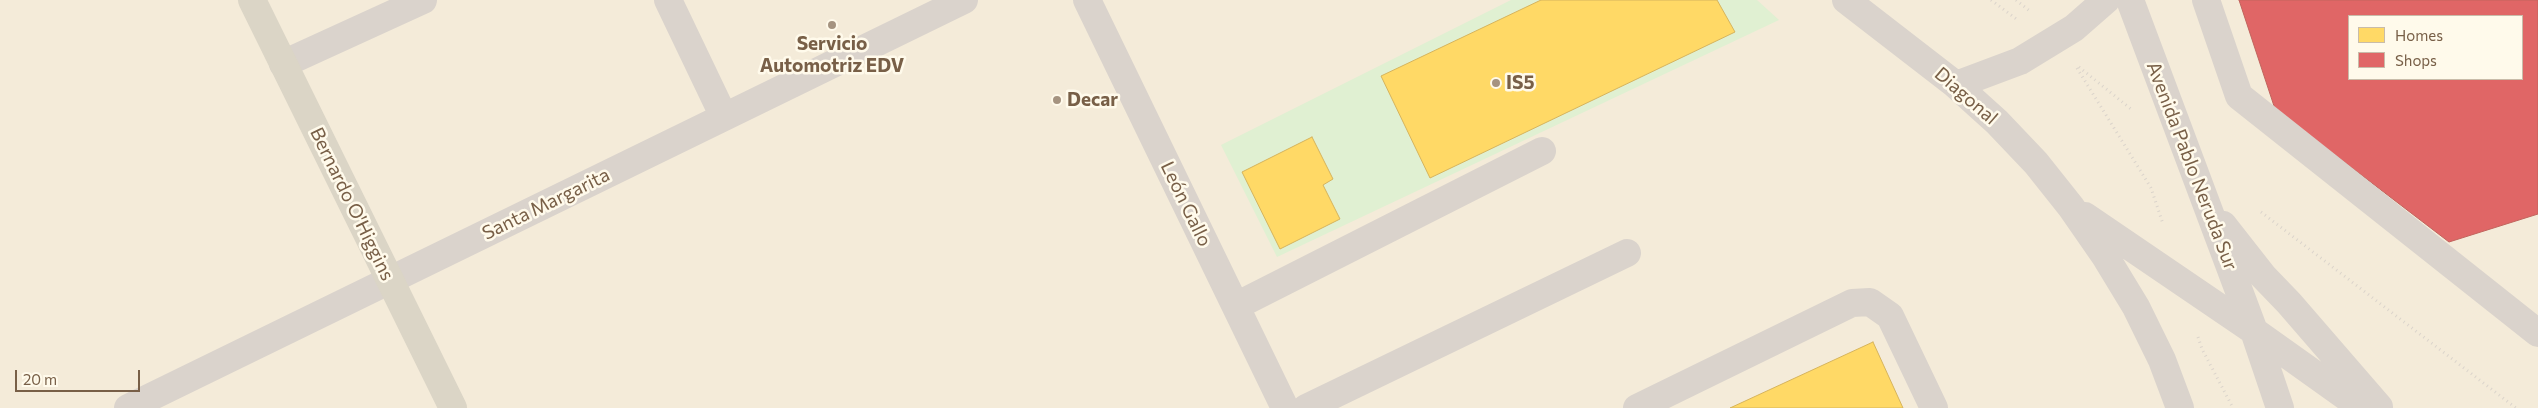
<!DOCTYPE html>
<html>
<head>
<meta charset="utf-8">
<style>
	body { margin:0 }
	#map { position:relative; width:2538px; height:408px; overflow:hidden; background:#f8f4e9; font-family:Commissioner,sans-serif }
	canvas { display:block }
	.legend { position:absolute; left:2348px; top:15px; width:175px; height:65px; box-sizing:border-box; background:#fffaeb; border:1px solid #c9bca9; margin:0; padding:6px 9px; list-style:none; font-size:15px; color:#785f47 }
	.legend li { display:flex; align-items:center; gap:10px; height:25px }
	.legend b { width:25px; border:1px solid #c9bca9 }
	.scale { position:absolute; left:15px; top:370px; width:125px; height:22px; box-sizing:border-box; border:2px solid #785f47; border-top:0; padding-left:6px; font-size:15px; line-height:18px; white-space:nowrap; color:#785f47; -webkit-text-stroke:4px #fffaeb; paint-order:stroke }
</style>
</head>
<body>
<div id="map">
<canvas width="2538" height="408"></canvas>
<ul class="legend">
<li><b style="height:14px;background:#ffd966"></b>Homes</li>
<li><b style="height:14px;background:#e06666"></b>Shops</li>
</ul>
<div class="scale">20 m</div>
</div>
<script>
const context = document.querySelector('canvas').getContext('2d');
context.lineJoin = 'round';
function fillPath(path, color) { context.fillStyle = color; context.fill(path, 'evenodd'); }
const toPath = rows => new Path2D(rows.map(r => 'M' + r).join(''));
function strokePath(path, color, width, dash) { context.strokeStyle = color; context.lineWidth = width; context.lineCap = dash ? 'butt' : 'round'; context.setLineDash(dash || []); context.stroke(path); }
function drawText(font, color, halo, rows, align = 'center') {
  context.font = font + ' Commissioner,sans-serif'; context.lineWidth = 5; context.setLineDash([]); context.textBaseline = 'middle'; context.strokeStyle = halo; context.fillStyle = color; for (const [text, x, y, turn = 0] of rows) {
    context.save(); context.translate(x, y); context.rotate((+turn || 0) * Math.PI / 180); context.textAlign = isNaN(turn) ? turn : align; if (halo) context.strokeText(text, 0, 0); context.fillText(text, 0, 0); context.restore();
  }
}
fillPath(toPath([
	[0,0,2538,0,2538,408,0,408],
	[2349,16,2522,16,2522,79,2349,79]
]), '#f4ebd9');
fillPath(toPath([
	[1511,0,1757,0,1779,20,1277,257,1221,145]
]), '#e0f0d2');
const homes = toPath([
	[1541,0,1717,0,1735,32,1430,178,1381,76,1541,0],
	[1312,137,1333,179,1323,185,1340,219,1280,249,1242,172,1312,137],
	[1873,342,1903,408,1730,408,1873,342]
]);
fillPath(homes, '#ffd966');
strokePath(homes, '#d6b45d', 1);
const shops = toPath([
	[2239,0,2538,0,2538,214,2449,242,2275,109,2239,0],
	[2349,16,2522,16,2522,79,2349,79,2349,16]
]);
fillPath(shops, '#e06666');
strokePath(shops, '#c1645d', 1);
strokePath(toPath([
	[1991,0,2019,21],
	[2016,0,2031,12],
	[2079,67,2131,109],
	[2077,68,2151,188,2163,224],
	[2261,212,2516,408],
	[2198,337,2202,349,2233,408]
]), '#dbd4cb', 3, [1, 4]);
strokePath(toPath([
	[668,0,724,117],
	[1087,0,1285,408],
	[1846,0,1956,85,1997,122,2036,163,2071,207,2105,256,2136,307,2162,360,2180,408],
	[2130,0,2254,331,2280,408],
	[2206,0,2239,96,2538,333],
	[283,64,423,0],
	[1956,85,2020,61,2074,28,2106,0],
	[2085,216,2254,331,2362,408],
	[2223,225,2263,276,2289,303,2379,407],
	[1236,306,1542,151],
	[128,408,964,0],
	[1306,408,1627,253],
	[1637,408,1852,303,1870,302,1890,316,1934,408]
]), '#dad3cc', 28);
strokePath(toPath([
	[252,0,453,408]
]), '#dbd5c6', 28);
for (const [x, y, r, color] of [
	[832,25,5,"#a59380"],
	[1496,83,5,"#a59380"],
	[1057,100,5,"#a59380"]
]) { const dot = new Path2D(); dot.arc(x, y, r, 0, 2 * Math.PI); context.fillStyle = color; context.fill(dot); strokePath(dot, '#fffaeb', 2); }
drawText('bold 19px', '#785f47', '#fffaeb', [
	["Servicio",832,44,"center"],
	["Automotriz EDV",832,66,"center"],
	["IS5",1506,83],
	["Decar",1067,100]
], 'left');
drawText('19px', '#785f47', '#fffaeb', [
	["Diagonal",1966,96,41],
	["Avenida Pablo Neruda Sur",2192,166,69],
	["Bernardo O'Higgins",352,204,64],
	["Santa Margarita",546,204,-26],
	["León Gallo",1186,204,64]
]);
</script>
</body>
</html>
